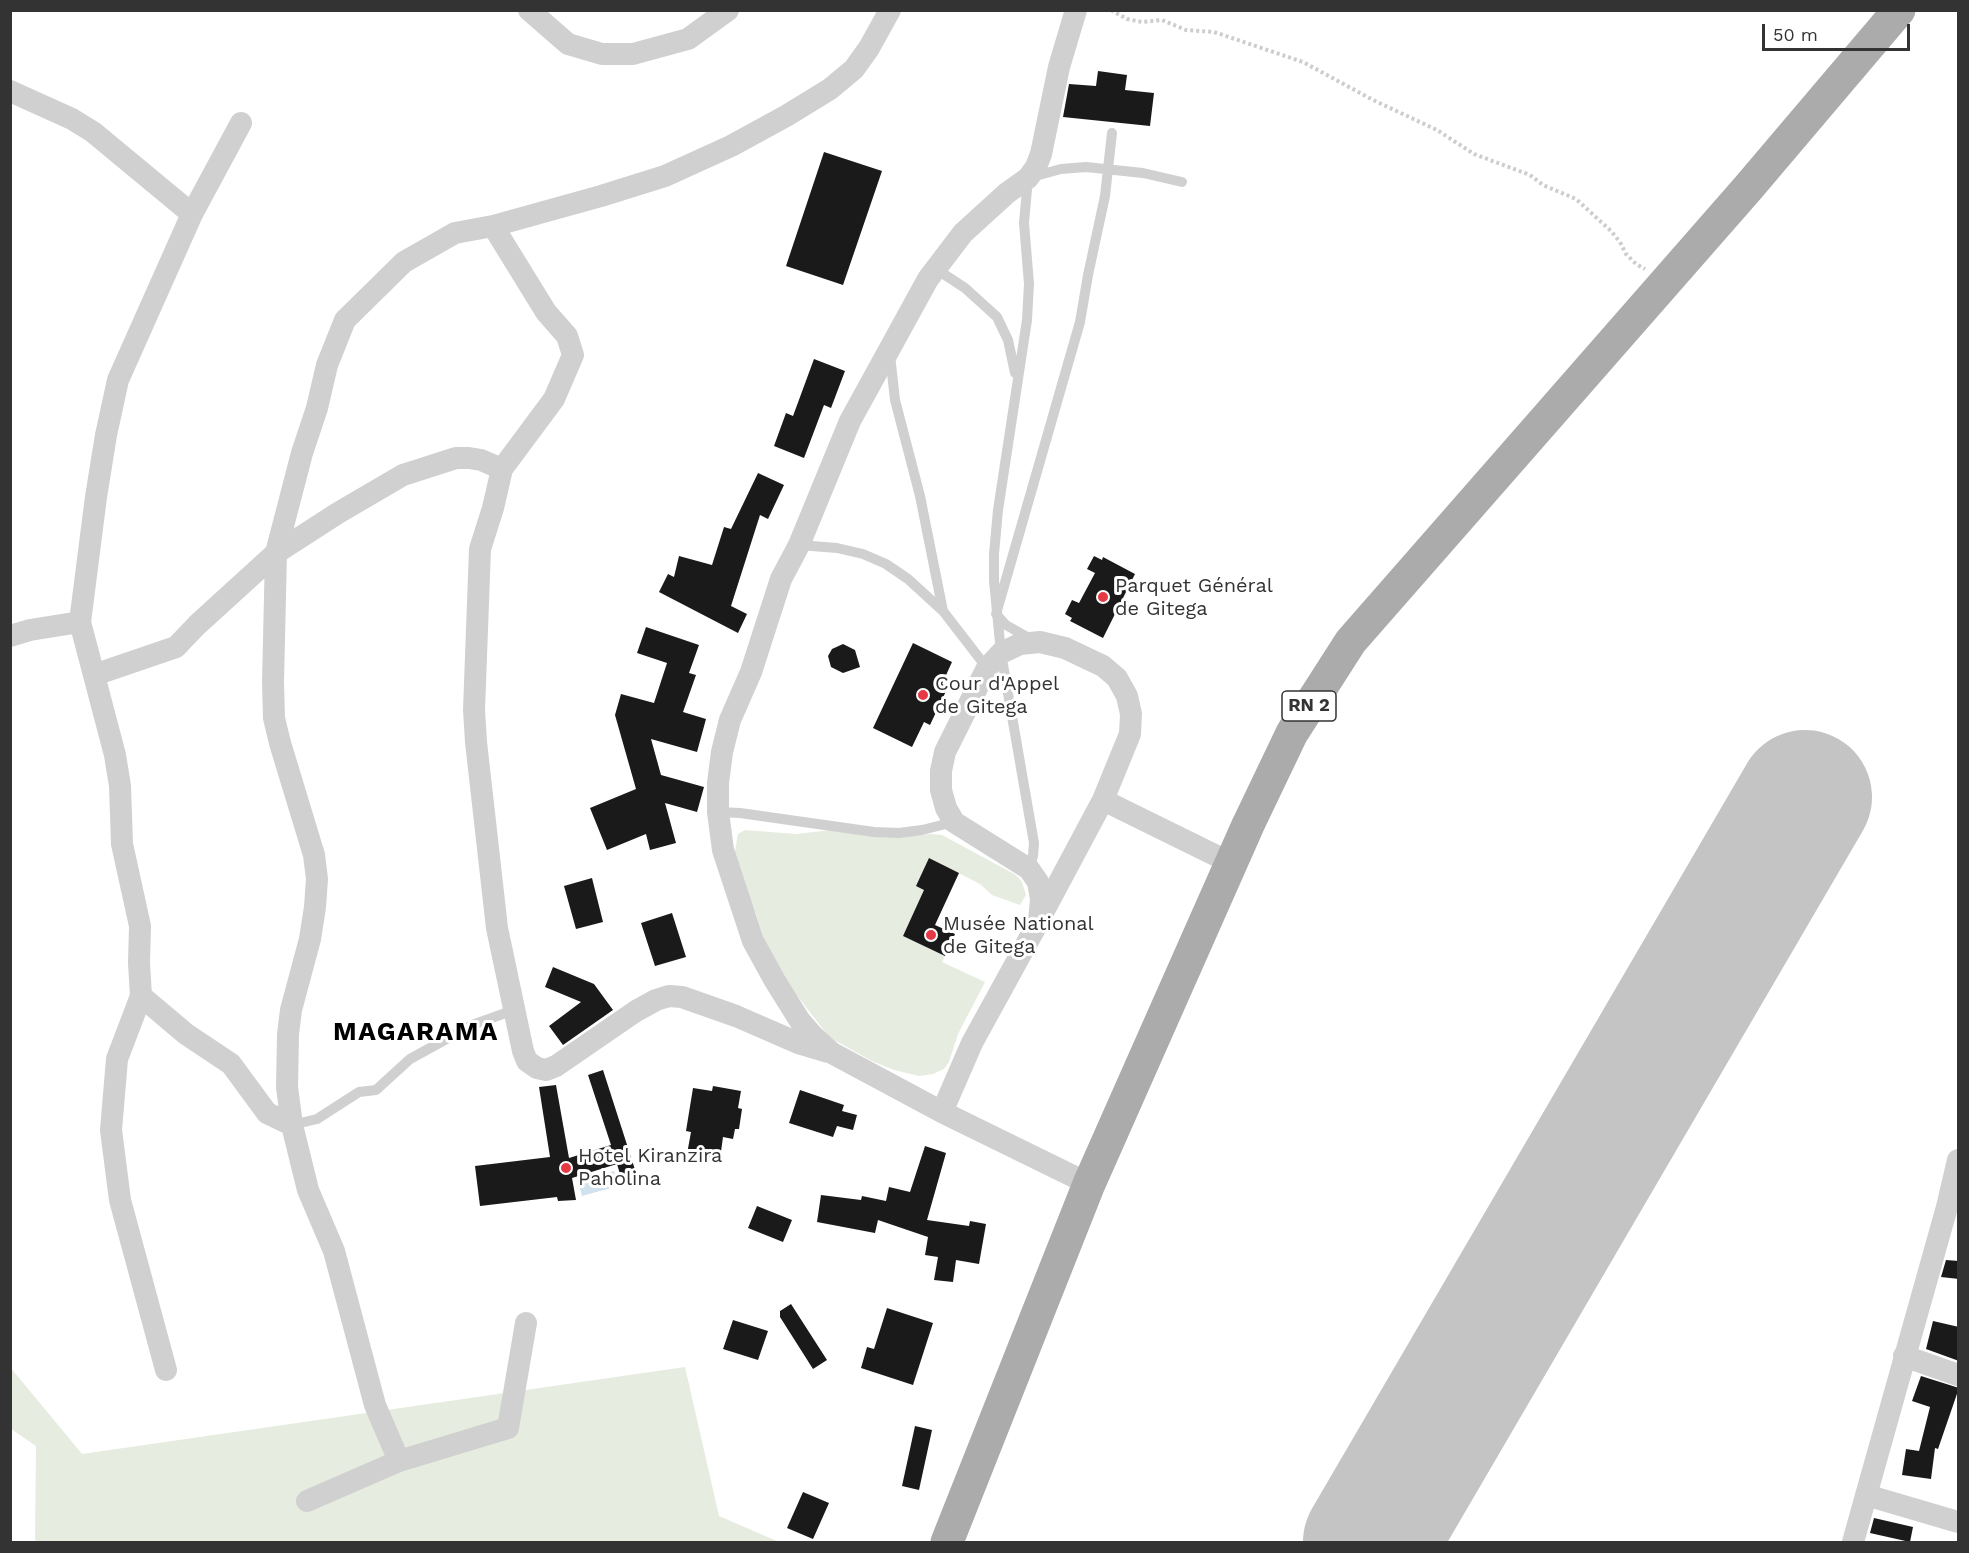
<!DOCTYPE html>
<html>
<head>
<meta charset="utf-8">
<style>
	body { margin:0 }
	#map { position:relative; width:1969px; height:1553px; overflow:hidden; background:#fff; font-family:"Work Sans",sans-serif }
	canvas { display:block }
	.frame { position:absolute; inset:0; border:12px solid #333; pointer-events:none }
	.scale { position:absolute; left:1762px; top:24px; width:148px; height:27px; box-sizing:border-box; border:3px solid #333; border-top:0; padding-left:8px; font-size:18px; line-height:21px; white-space:nowrap; color:#333; -webkit-text-stroke:4px #fff; paint-order:stroke }
</style>
</head>
<body>
<div id="map">
<canvas width="1969" height="1553"></canvas>
<div class="frame"></div>
<div class="scale">50 m</div>
</div>
<script>
const context = document.querySelector('canvas').getContext('2d');
context.lineJoin = 'round';
function fillPath(path, color) { context.fillStyle = color; context.fill(path, 'evenodd'); }
const toPath = rows => new Path2D(rows.map(r => 'M' + r).join(''));
function strokePath(path, color, width, dash) { context.strokeStyle = color; context.lineWidth = width; context.lineCap = dash ? 'butt' : 'round'; context.setLineDash(dash || []); context.stroke(path); }
function drawText(font, color, halo, rows, align = 'center') {
  context.font = font + ' "Work Sans",sans-serif'; context.lineWidth = 6; context.setLineDash([]); context.textBaseline = 'middle'; context.strokeStyle = halo; context.fillStyle = color; for (const [text, x, y, turn = 0] of rows) {
    context.save(); context.translate(x, y); context.rotate((+turn || 0) * Math.PI / 180); context.textAlign = isNaN(turn) ? turn : align; if (halo) context.strokeText(text, 0, 0); context.fillText(text, 0, 0); context.restore();
  }
}
fillPath(toPath([
	[745,830,796,834,832,830,898,837,931,834,942,835,1016,875,1022,882,1026,895,1020,905,992,895,980,884,929,858,925,890,903,936,945,956,942,962,985,982,958,1034,949,1062,944,1069,933,1074,919,1076,894,1070,872,1061,829,1037,772,963,756,914,734,857,738,834],
	[10,1367,82,1454,685,1367,719,1516,779,1542,37,1542,35,1539,36,1446,11,1429]
]), '#e6ecdf');
fillPath(toPath([
	[614,1171,618,1186,582,1196,578,1181]
]), '#cfe2ee');
strokePath(toPath([
	[1370,1542,1805,797]
]), '#c4c4c4', 134);
fillPath(toPath([
	[1098,71,1127,75,1125,90,1154,93,1150,126,1063,117,1069,84,1096,86],
	[824,152,882,171,843,285,786,266],
	[814,359,845,371,831,408,824,405,804,458,774,446,786,413,793,416],
	[758,473,784,485,768,519,760,515,731,606,747,614,738,633,659,592,668,574,674,577,679,556,712,565,724,527,731,529],
	[1094,556,1102,560,1103,557,1135,574,1103,638,1070,621,1072,618,1065,614,1072,600,1079,603,1095,573,1087,569],
	[646,627,699,645,689,673,696,675,683,712,706,719,697,752,651,739,661,775,704,787,697,812,665,803,676,843,650,850,646,834,607,850,590,808,636,789,615,715,621,694,654,703,667,663,637,653],
	[913,643,952,662,942,684,948,687,930,725,924,722,912,747,873,728],
	[843,644,855,650,860,667,843,673,831,667,828,656,832,649],
	[929,858,959,873,935,925,955,934,945,956,903,936,924,890,916,886],
	[592,878,603,922,576,929,564,886],
	[672,913,686,957,655,966,641,923],
	[553,967,594,984,613,1010,563,1045,549,1026,581,1002,545,987],
	[603,1070,638,1179,623,1184,617,1164,572,1178,576,1200,558,1201,557,1197,480,1206,475,1166,550,1157,539,1087,556,1085,569,1158,611,1145,588,1075],
	[713,1086,741,1091,738,1108,742,1109,739,1129,735,1129,733,1139,723,1137,720,1159,687,1154,691,1132,686,1131,693,1088,712,1091],
	[800,1090,844,1105,842,1111,857,1115,853,1130,837,1126,833,1137,789,1123],
	[925,1146,946,1153,927,1220,969,1226,970,1221,986,1224,979,1264,956,1260,953,1282,934,1280,938,1257,925,1255,928,1237,878,1220,875,1233,817,1222,821,1195,861,1200,862,1196,886,1201,889,1187,910,1192],
	[757,1206,792,1220,783,1242,748,1228],
	[1946,1260,1959,1261,1959,1279,1941,1277],
	[791,1304,827,1360,813,1369,780,1317,780,1311],
	[887,1308,933,1323,913,1385,861,1368,867,1347,874,1349],
	[733,1320,768,1331,758,1360,723,1349],
	[1933,1321,1959,1327,1959,1361,1926,1349],
	[1921,1376,1959,1388,1938,1449,1935,1448,1931,1479,1902,1475,1906,1449,1919,1451,1930,1407,1912,1401],
	[915,1426,932,1430,919,1490,902,1486],
	[803,1492,829,1503,813,1539,787,1528],
	[1874,1518,1913,1527,1910,1542,1870,1533]
]), '#1a1a1a');
strokePath(toPath([
	[1111,10,1127,19,1142,22,1162,20,1186,30,1214,32,1303,62,1373,100,1437,130,1474,154,1530,175,1543,185,1576,199,1611,231,1620,242,1626,254,1636,264,1645,269]
]), '#cdcdcd', 4, [3, 3]);
strokePath(toPath([
	[936,269,965,288,997,317,1008,340,1015,373],
	[890,355,895,400,920,496,943,611],
	[799,545,837,548,863,554,886,564,908,579,943,611,987,668],
	[1029,638,1006,625,996,614,1080,322,1088,275,1105,196,1112,133],
	[718,812,740,813,874,832,899,833,922,830,954,822],
	[1029,869,1033,856,1034,843,1001,653,994,581,994,554,998,510,1027,320,1029,284,1024,223,1028,178,1061,169,1086,167,1143,173,1182,182],
	[292,1125,317,1119,359,1092,376,1090,410,1059,472,1025,514,1010]
]), '#d0d0d0', 10);
strokePath(toPath([
	[529,10,568,44,602,54,633,54,688,39,728,10],
	[1076,10,1059,67,1041,154,1036,167,1028,178,1007,193,963,233,928,279,850,421,799,545,781,579,751,672,730,720,722,752,718,783,718,812,723,850,753,941,775,981,800,1021,813,1036,832,1053,942,1112,1089,1184],
	[10,91,72,119,93,132,192,214],
	[493,226,546,312,567,336,573,355,554,399,502,469,493,508,480,549,474,710,476,742,497,928,523,1051,527,1061,537,1068,546,1070,556,1066,636,1011,656,1000,669,996,682,997,736,1016,798,1043,828,1052],
	[10,636,30,630,80,622],
	[94,675,176,647,197,625,276,553,338,513,403,475,456,458,469,458,481,460,502,469],
	[1040,918,1103,800],
	[141,996,186,1034,231,1064,267,1113,292,1125],
	[942,1112,972,1043,1039,921,1041,899,1038,882,1029,869,954,822,946,808,941,790,941,771,945,752,987,668,1001,653,1020,644,1040,642,1065,648,1103,666,1117,678,1127,696,1131,714,1130,734,1103,800,1231,863],
	[1904,1356,1958,1375],
	[166,1370,120,1200,111,1130,117,1059,141,996,139,963,140,926,122,844,120,786,115,755,80,622,96,497,106,435,118,380,192,214,241,123],
	[399,1461,375,1405,334,1251,308,1190,292,1125,287,1087,288,1034,291,1010,310,939,315,907,317,879,314,855,280,743,274,718,273,682,276,553,302,453,317,408,327,365,345,320,404,262,455,233,493,226,601,196,665,176,731,146,786,116,830,89,854,69,869,48,890,10],
	[1866,1495,1958,1522],
	[307,1501,399,1461,508,1428,526,1323],
	[1853,1542,1947,1207,1958,1160]
]), '#d0d0d0', 22);
strokePath(toPath([
	[947,1542,1089,1184,1248,825,1292,733,1351,641,1748,188,1899,10]
]), '#ababab', 33);
for (const [x, y, r, color] of [
	[1103,597,6,"#e63946"],
	[923,695,6,"#e63946"],
	[931,935,6,"#e63946"],
	[566,1168,6,"#e63946"]
]) { const dot = new Path2D(); dot.arc(x, y, r, 0, 2 * Math.PI); context.fillStyle = color; context.fill(dot); strokePath(dot, '#fff', 2); }
for (const [x, y, w] of [
	[1309,706,54]
]) { const box = new Path2D(); box.roundRect(x - w / 2, y - 15, w, 30, 4.5); context.fillStyle = '#fff'; context.fill(box); strokePath(box, '#333', 1.5); }
drawText('bold 18px', '#333', null, [
	["RN 2",1309,706]
]);
drawText('20px', '#333', '#fff', [
	["Parquet Général",1115,586],
	["de Gitega",1115,609],
	["Cour d'Appel",935,684],
	["de Gitega",935,707],
	["Musée National",943,924],
	["de Gitega",943,947],
	["Hotel Kiranzira",578,1156],
	["Paholina",578,1179]
], 'left');
context.letterSpacing = '1.5px';
drawText('bold 26px', '#000', '#fff', [
	["MAGARAMA",416,1032]
]);
context.letterSpacing = '0px';
</script>
</body>
</html>
